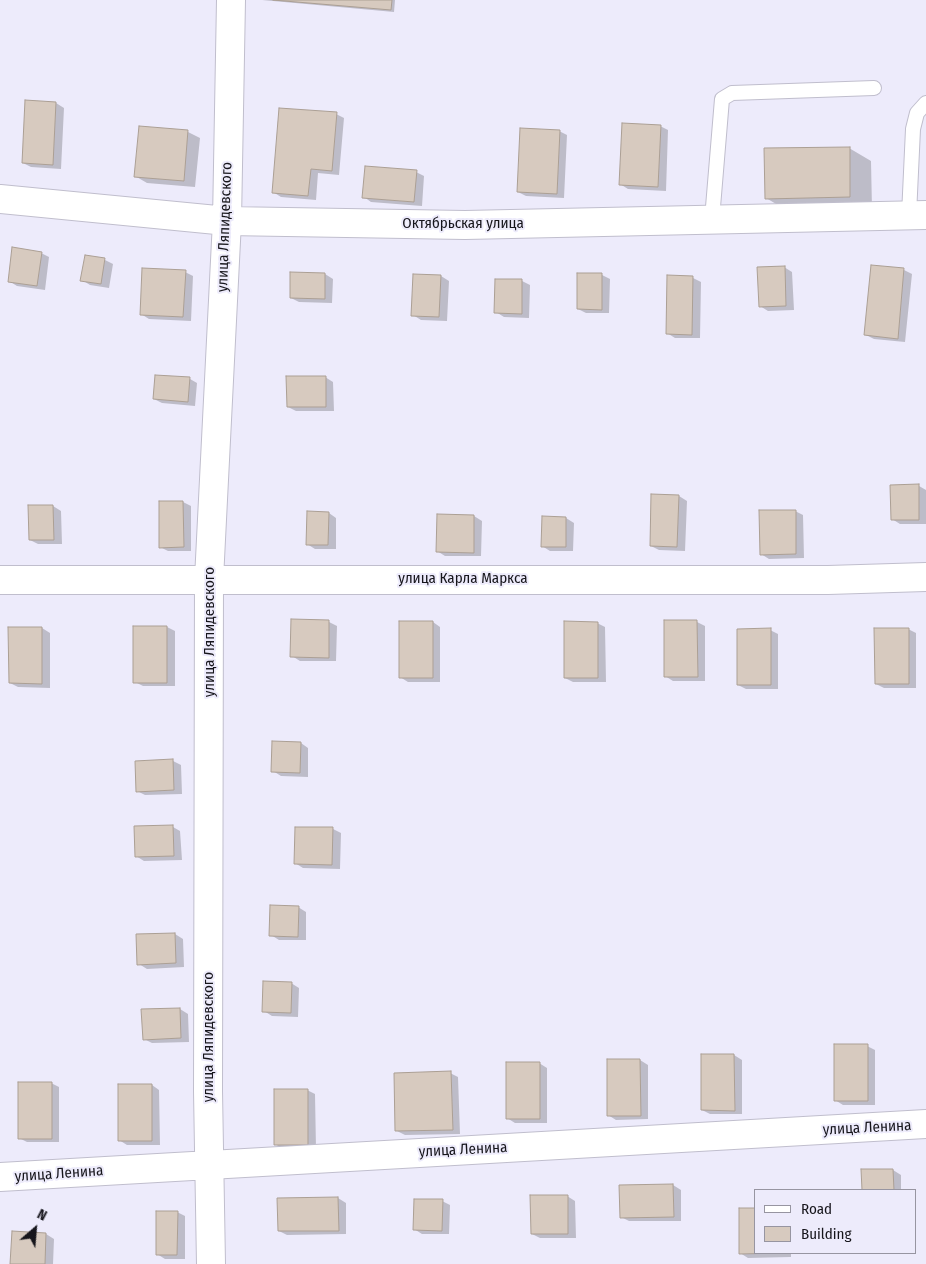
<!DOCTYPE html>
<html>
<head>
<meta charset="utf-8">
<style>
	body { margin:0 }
	#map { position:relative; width:926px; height:1264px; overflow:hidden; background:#edebfb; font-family:"Fira Sans Condensed",sans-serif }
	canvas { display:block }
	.legend { position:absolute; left:754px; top:1189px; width:162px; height:65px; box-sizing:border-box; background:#edebfb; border:1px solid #9795a1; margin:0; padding:6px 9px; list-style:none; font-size:15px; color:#16151b }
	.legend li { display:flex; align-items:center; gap:10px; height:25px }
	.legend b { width:25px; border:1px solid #9795a1 }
	.north { position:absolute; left:10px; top:1204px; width:50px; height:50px; -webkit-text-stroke:4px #edebfb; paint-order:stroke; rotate:27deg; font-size:14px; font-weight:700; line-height:20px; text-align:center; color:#16151b }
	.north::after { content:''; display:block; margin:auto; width:18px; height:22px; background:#16151b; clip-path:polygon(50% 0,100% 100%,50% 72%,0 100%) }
</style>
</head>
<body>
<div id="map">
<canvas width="926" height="1264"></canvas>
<ul class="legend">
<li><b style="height:6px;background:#fff"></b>Road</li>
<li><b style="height:14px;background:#d7cabf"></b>Building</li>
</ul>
<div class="north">N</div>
</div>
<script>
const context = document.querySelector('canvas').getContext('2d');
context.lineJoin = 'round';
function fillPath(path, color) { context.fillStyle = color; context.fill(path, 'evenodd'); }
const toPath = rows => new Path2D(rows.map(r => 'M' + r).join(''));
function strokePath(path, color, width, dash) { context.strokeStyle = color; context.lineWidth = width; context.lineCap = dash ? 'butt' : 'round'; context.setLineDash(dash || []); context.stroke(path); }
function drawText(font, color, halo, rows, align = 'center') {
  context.font = font + ' "Fira Sans Condensed",sans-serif'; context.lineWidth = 4; context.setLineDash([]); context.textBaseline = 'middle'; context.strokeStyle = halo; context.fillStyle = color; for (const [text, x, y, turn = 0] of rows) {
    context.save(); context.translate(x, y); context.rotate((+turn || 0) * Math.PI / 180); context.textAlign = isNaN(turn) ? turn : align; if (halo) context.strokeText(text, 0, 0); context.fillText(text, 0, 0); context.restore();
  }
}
fillPath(toPath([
	[262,0,395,0,394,12],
	[26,102,56,103,64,108,61,169,31,167,23,163],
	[336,114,344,118,339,175,318,173,316,200,281,197,273,192],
	[660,126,668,130,666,191,628,189,620,184],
	[559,131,567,135,564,198,526,196,518,192],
	[188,132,200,138,195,187,147,183,135,176],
	[849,148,871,161,872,209,788,211,766,198],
	[416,172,424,176,422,206,371,202,364,197],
	[41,253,49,257,45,290,17,286,9,281],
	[86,256,105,260,113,264,109,288,90,285,82,280],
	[784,267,792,272,794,310,768,311,760,306],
	[872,267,904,270,912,274,905,342,874,339,866,335],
	[185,272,193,276,191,321,149,319,141,314],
	[325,274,333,279,332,303,299,302,291,298],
	[579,274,602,275,610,279,609,313,586,313,578,309],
	[441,276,449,281,447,321,421,320,413,315],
	[669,277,693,278,701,282,700,338,675,338,667,333],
	[496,280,522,281,530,285,529,318,504,317,496,312],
	[325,377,333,382,334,411,296,411,288,407],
	[190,379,197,383,195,406,162,403,154,399],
	[919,486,926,490,926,524,900,524,892,519],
	[679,496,687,501,685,551,659,550,651,546],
	[160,502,183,502,191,506,191,551,168,551,160,547],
	[53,506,61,511,62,544,38,544,30,540],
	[795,511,803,515,804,558,769,559,761,554],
	[329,513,336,518,336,549,315,549,307,544],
	[438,515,474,516,482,521,481,556,445,556,437,551],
	[566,518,574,523,573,551,550,551,542,546],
	[665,621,697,622,705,626,705,681,673,681,665,676],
	[329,622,337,626,336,661,300,661,292,656],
	[433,622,440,627,440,682,408,682,400,677],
	[597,623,605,627,606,682,573,682,565,678],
	[167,627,175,631,175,686,143,686,135,682],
	[42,628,50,633,50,688,18,687,10,683],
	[908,629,916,633,916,688,884,688,876,684],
	[770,630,778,634,778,689,746,689,738,685],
	[301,743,308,748,308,777,281,776,273,771],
	[173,761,181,765,182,794,145,795,137,791,136,762],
	[173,827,180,831,182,860,144,861,136,856],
	[333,829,341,833,340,869,303,868,295,863],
	[298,907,306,912,306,940,279,940,271,935],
	[175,934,183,939,184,967,147,969,139,964],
	[291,983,299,988,298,1017,272,1016,264,1011],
	[180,1009,188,1014,189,1042,152,1043,144,1039,143,1010],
	[867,1046,875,1050,875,1105,843,1105,835,1100],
	[702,1055,734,1055,742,1060,742,1114,710,1114,702,1110],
	[640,1060,648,1065,648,1119,616,1120,608,1115],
	[539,1063,547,1068,547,1123,515,1123,507,1118],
	[450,1073,458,1077,460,1134,405,1135,397,1131],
	[51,1083,59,1087,59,1142,27,1142,19,1138],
	[152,1085,159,1090,160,1145,127,1145,119,1140],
	[307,1090,315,1094,316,1149,283,1149,275,1144],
	[893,1170,901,1175,901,1190,863,1190,863,1171],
	[673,1185,681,1190,681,1221,629,1221,621,1217],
	[567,1196,575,1201,576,1238,540,1238,532,1234],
	[338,1198,346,1203,346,1234,287,1235,279,1231],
	[442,1201,450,1205,449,1234,422,1234,414,1229],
	[177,1212,185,1216,185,1259,165,1259,157,1254],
	[13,1233,46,1234,54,1239,53,1264,11,1264],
	[740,1253,791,1253,791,1257,748,1258]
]), '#0003');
const building = toPath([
	[273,0,392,0,391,10,273,0],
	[25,100,56,102,53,165,22,163,25,100],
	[279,108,337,112,332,171,311,169,308,196,272,193,279,108],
	[622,123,661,125,658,187,619,185,622,123],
	[139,126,188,130,184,181,134,177,139,126],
	[520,128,560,130,557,194,517,192,520,128],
	[850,147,850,197,765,199,764,148,850,147],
	[365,166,417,170,414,202,362,198,365,166],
	[12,247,42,252,37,286,8,282,12,247],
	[85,255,105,258,101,284,80,281,85,255],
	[871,265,904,268,898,339,864,335,871,265],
	[785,266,786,306,759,307,757,267,785,266],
	[142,268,186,270,183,317,140,315,142,268],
	[290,272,325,273,325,299,290,298,290,272],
	[577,273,602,273,602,310,577,309,577,273],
	[413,274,441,275,439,317,411,316,413,274],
	[667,275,693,276,692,335,666,334,667,275],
	[495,279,522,279,522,314,494,313,495,279],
	[155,375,190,377,188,402,153,399,155,375],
	[286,376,326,376,326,407,287,407,286,376],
	[919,484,919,520,891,520,890,485,919,484],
	[651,494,679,495,677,547,650,546,651,494],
	[159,501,183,501,184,547,159,548,159,501],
	[28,505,53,505,54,540,29,540,28,505],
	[759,510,796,510,796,554,760,555,759,510],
	[307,511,329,512,328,545,306,545,307,511],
	[437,514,474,515,474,553,436,552,437,514],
	[542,516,566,517,566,547,541,547,542,516],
	[291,619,329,620,329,658,290,657,291,619],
	[664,620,697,620,698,677,664,677,664,620],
	[399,621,433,621,433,678,399,678,399,621],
	[564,621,598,622,598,678,564,678,564,621],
	[133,626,167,626,167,683,133,683,133,626],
	[8,627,42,627,42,684,9,683,8,627],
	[771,628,771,685,737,685,737,629,771,628],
	[874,628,909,628,909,684,875,684,874,628],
	[272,741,301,742,300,773,271,772,272,741],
	[173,759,174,790,136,792,135,761,173,759],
	[173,825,174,856,135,857,134,826,173,825],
	[295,827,333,827,332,865,294,864,295,827],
	[270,905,299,906,298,937,269,936,270,905],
	[175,933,176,963,137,965,136,934,175,933],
	[263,981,292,982,291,1013,262,1012,263,981],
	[180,1008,181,1038,143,1040,141,1009,180,1008],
	[834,1044,868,1044,868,1101,834,1101,834,1044],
	[701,1054,734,1054,735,1111,701,1110,701,1054],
	[607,1059,640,1059,641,1116,607,1116,607,1059],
	[506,1062,540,1062,540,1119,506,1119,506,1062],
	[451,1071,453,1130,395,1131,394,1073,451,1071],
	[18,1082,52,1082,52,1139,18,1139,18,1082],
	[118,1084,152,1084,152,1141,118,1141,118,1084],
	[274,1089,308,1089,308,1145,274,1145,274,1089],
	[861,1169,893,1169,894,1190,862,1190,861,1169],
	[673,1184,674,1217,620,1218,619,1185,673,1184],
	[530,1195,568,1195,568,1234,531,1234,530,1195],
	[338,1197,339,1231,278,1231,277,1198,338,1197],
	[414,1199,443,1199,442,1231,413,1230,414,1199],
	[739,1208,755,1208,755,1253,783,1253,739,1254,739,1208],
	[156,1211,178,1211,177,1255,156,1255,156,1211],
	[12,1231,46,1233,45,1264,10,1264,12,1231]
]);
fillPath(building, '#d7cabf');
strokePath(building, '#ab9f94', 1);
const service = toPath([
	[909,215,913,129,917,113,926,103],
	[712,219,722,99,732,93,874,88]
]);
const minor = toPath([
	[0,199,227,221,465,225,926,215],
	[0,580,828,580,926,577],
	[0,1177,926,1124],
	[211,1264,208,1091,209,579,227,221,231,0]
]);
strokePath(service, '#c0becd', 16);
strokePath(minor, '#c0becd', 30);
strokePath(service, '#fff', 14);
strokePath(minor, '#fff', 28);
drawText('15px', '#16151b', '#edebfb', [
	["Октябрьская улица",463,224],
	["улица Ляпидевского",225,227,-88],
	["улица Карла Маркса",463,579],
	["улица Ляпидевского",210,632,-90],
	["улица Ляпидевского",209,1037,-90],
	["улица Ленина",867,1128,-3],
	["улица Ленина",463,1150,-3],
	["улица Ленина",59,1174,-4]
]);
</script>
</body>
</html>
